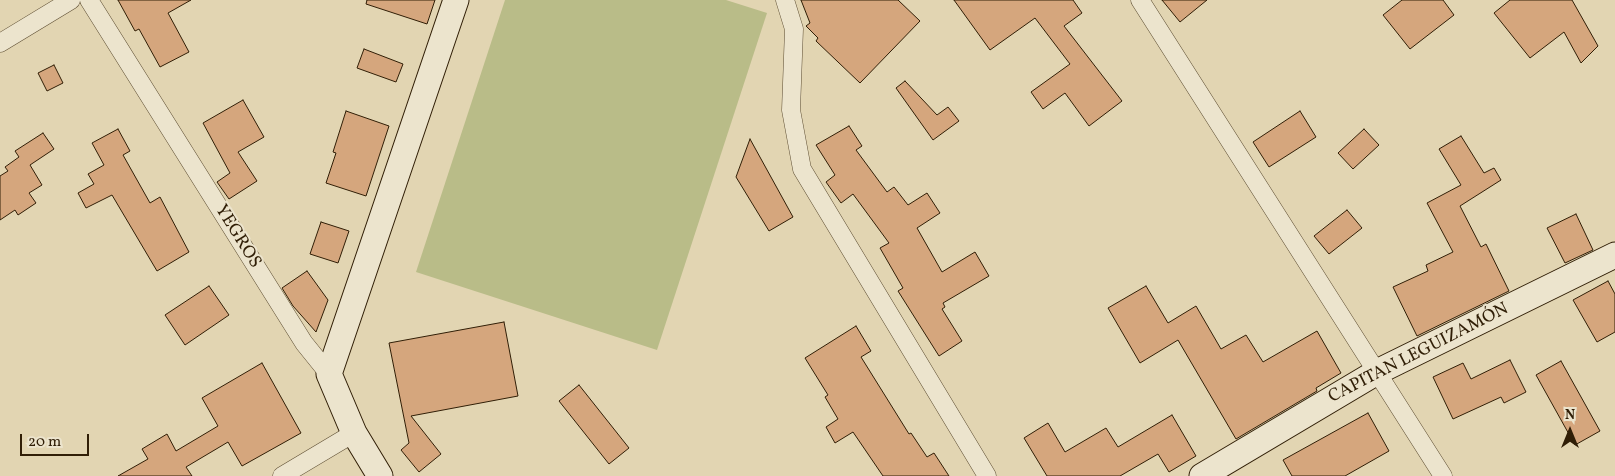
<!DOCTYPE html>
<html>
<head>
<meta charset="utf-8">
<style>
	body { margin:0 }
	#map { position:relative; width:1615px; height:476px; overflow:hidden; background:#e2d5b2; font-family:Vollkorn,serif }
	canvas { display:block }
	.north { position:absolute; left:1545px; top:406px; width:50px; height:50px; -webkit-text-stroke:4px #ece4cd; paint-order:stroke; rotate:0deg; font-size:14px; font-weight:700; line-height:20px; text-align:center; color:#301e06 }
	.north::after { content:''; display:block; margin:auto; width:18px; height:22px; background:#301e06; clip-path:polygon(50% 0,100% 100%,50% 72%,0 100%) }
	.scale { position:absolute; left:20px; top:434px; width:69px; height:22px; box-sizing:border-box; border:2px solid #301e06; border-top:0; padding-left:6px; font-size:15px; line-height:18px; white-space:nowrap; color:#301e06; -webkit-text-stroke:4px #ece4cd; paint-order:stroke }
</style>
</head>
<body>
<div id="map">
<canvas width="1615" height="476"></canvas>
<div class="north">N</div>
<div class="scale">20 m</div>
</div>
<script>
const context = document.querySelector('canvas').getContext('2d');
context.lineJoin = 'round';
function fillPath(path, color) { context.fillStyle = color; context.fill(path, 'evenodd'); }
const toPath = rows => new Path2D(rows.map(r => 'M' + r).join(''));
function strokePath(path, color, width, dash) { context.strokeStyle = color; context.lineWidth = width; context.lineCap = dash ? 'butt' : 'round'; context.setLineDash(dash || []); context.stroke(path); }
function drawText(font, color, halo, rows, align = 'center') {
  context.font = font + ' Vollkorn,serif'; context.lineWidth = 4; context.setLineDash([]); context.textBaseline = 'middle'; context.strokeStyle = halo; context.fillStyle = color; for (const [text, x, y, turn = 0] of rows) {
    context.save(); context.translate(x, y); context.rotate((+turn || 0) * Math.PI / 180); context.textAlign = isNaN(turn) ? turn : align; if (halo) context.strokeText(text, 0, 0); context.fillText(text, 0, 0); context.restore();
  }
}
fillPath(toPath([
	[505,0,726,0,767,13,657,350,416,272]
]), '#b9bc88');
const building = toPath([
	[118,0,191,0,168,13,189,52,160,67,139,29,135,31,118,0],
	[367,0,435,0,427,24,366,4,367,0],
	[801,0,898,0,920,21,860,83,816,41,818,38,806,26,810,23,801,0],
	[954,0,1073,0,1082,13,1064,26,1122,101,1089,126,1065,93,1043,109,1031,92,1070,64,1035,18,990,50,954,0],
	[1162,0,1207,0,1180,22,1162,0],
	[1402,0,1443,0,1454,15,1410,49,1383,15,1402,0],
	[1510,0,1572,0,1598,46,1581,63,1564,32,1530,58,1494,13,1510,0],
	[364,49,403,64,396,82,357,68,364,49],
	[54,65,63,83,47,91,38,73,54,65],
	[905,81,937,115,948,107,959,121,933,140,896,88,905,81],
	[243,100,264,137,238,152,257,181,229,199,217,182,230,173,203,123,243,100],
	[346,111,389,126,366,196,326,183,336,153,333,152,346,111],
	[1300,111,1316,137,1269,167,1253,142,1300,111],
	[849,126,862,146,856,150,887,192,894,187,908,205,927,193,940,213,917,228,942,272,975,252,989,276,943,303,945,307,942,309,962,341,939,356,898,291,903,288,880,248,889,243,853,194,841,203,826,182,835,175,816,145,849,126],
	[118,129,130,151,123,155,150,203,160,197,189,252,157,271,112,195,86,208,78,193,94,184,88,174,104,165,92,143,118,129],
	[1364,129,1379,145,1353,169,1338,153,1364,129],
	[43,133,54,149,30,165,42,185,29,193,36,203,18,215,15,210,0,220,0,176,8,171,5,167,19,157,15,151,43,133],
	[1461,136,1484,173,1494,168,1501,180,1460,206,1481,247,1486,244,1509,291,1417,336,1393,287,1428,271,1426,265,1453,252,1427,203,1461,185,1439,149,1461,136],
	[750,139,793,217,769,231,736,177,750,139],
	[1347,210,1362,228,1329,254,1314,236,1347,210],
	[1576,214,1593,250,1565,263,1547,228,1576,214],
	[321,222,349,231,338,263,310,254,321,222],
	[307,271,328,300,316,332,293,306,282,288,307,271],
	[1608,281,1615,294,1615,332,1597,342,1573,300,1608,281],
	[209,286,229,315,185,345,165,315,209,286],
	[1146,286,1168,323,1196,306,1221,349,1246,335,1263,362,1317,331,1341,373,1316,388,1317,391,1236,439,1178,340,1140,363,1108,308,1146,286],
	[504,322,518,396,411,416,441,454,419,472,401,450,409,443,389,343,504,322],
	[856,326,871,351,861,357,909,434,911,433,927,457,934,453,949,476,883,476,853,432,835,443,826,427,838,419,825,397,828,395,805,358,856,326],
	[1510,360,1526,392,1504,403,1501,397,1453,419,1433,377,1463,363,1471,379,1510,360],
	[1561,361,1600,431,1575,445,1536,375,1561,361],
	[262,363,301,433,242,466,228,442,186,467,192,476,118,476,148,459,142,449,167,434,176,451,218,426,202,398,262,363],
	[579,385,629,448,609,464,559,401,579,385],
	[1368,413,1389,451,1345,476,1292,476,1283,460,1368,413],
	[1172,415,1196,456,1169,472,1158,454,1120,476,1047,476,1024,438,1048,423,1065,452,1106,428,1118,447,1172,415]
]);
fillPath(building, '#d5a67d');
strokePath(building, '#301e06', 1);
const street = toPath([
	[89,0,304,343,329,374],
	[785,0,794,29,791,110,802,169,987,476],
	[1140,0,1443,476],
	[0,43,71,0],
	[282,476,354,433]
]);
const secondary = toPath([
	[380,476,354,433,329,374,456,0],
	[1202,476,1377,372,1615,255]
]);
strokePath(street, '#5c4c31', 19);
strokePath(secondary, '#301e06', 27);
strokePath(street, '#ece4cd', 18);
strokePath(secondary, '#ece4cd', 25);
drawText('18px', '#301e06', '#ece4cd', [
	["YEGROS",237,237,58],
	["CAPITAN LEGUIZAMÓN",1419,354,-27]
]);
</script>
</body>
</html>
